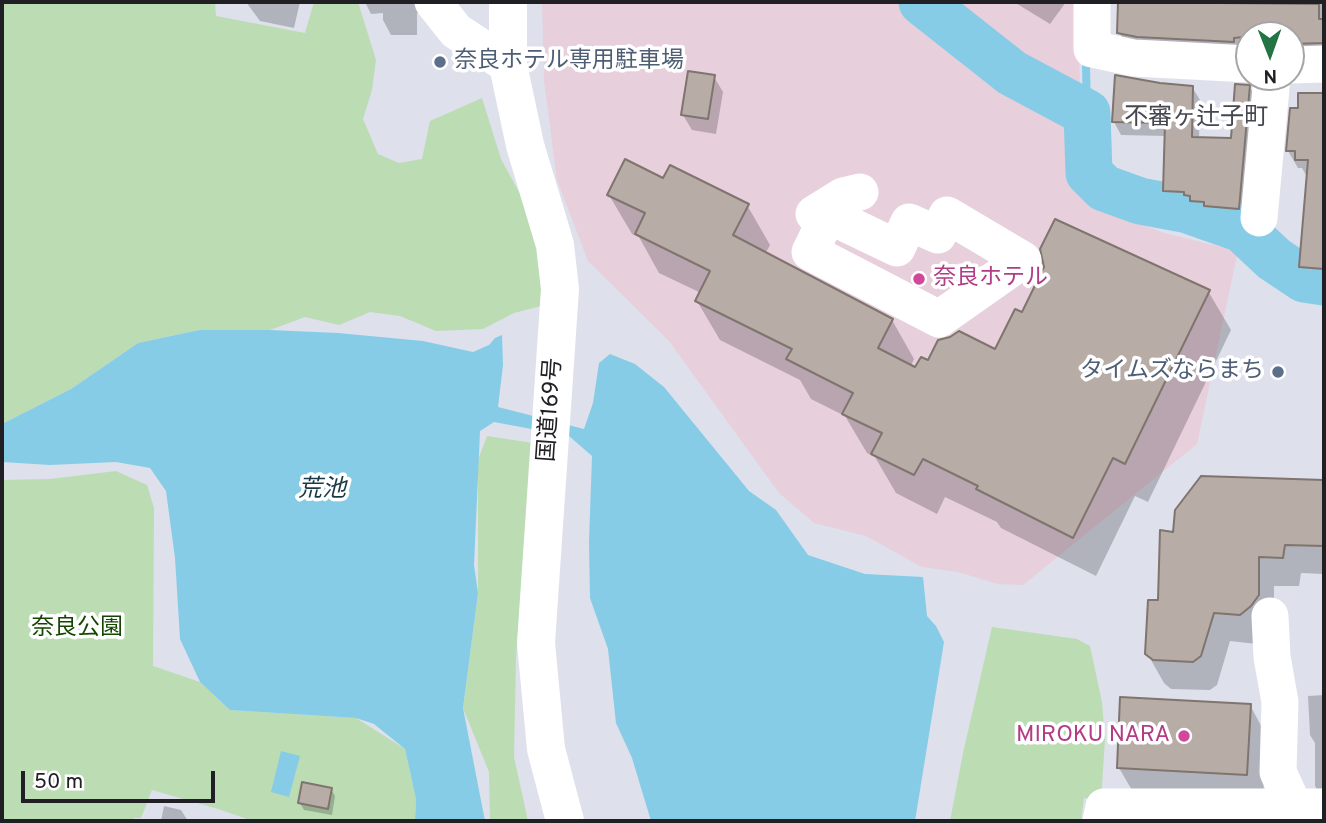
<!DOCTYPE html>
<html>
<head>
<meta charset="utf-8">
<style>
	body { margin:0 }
	#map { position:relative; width:1326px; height:823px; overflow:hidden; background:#dee0ec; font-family:Overpass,sans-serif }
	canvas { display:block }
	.frame { position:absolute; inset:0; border:4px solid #1f1f24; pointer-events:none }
	.north { position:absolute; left:1235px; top:21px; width:70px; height:70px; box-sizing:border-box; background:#fff; border:2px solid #a5a5a7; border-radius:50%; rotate:179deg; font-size:19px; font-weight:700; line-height:28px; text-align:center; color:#1f1f24 }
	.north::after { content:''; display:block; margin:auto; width:24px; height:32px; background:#237444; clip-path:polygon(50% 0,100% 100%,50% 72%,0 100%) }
	.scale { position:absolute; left:21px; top:771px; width:194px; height:32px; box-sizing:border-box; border:4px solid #1f1f24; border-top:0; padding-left:9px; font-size:21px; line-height:24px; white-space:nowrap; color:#1f1f24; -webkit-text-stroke:5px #fff; paint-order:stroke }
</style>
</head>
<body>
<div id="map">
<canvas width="1326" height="823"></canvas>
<div class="frame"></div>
<div class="north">N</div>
<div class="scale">50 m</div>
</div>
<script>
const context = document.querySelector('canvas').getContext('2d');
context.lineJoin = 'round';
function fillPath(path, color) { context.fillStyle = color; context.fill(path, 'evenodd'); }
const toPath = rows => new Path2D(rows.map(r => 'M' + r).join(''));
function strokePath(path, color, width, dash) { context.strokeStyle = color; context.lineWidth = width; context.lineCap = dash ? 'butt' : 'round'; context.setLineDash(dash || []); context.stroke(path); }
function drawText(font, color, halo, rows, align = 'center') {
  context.font = font + ' Overpass,"Noto Sans JP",sans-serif'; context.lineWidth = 7; context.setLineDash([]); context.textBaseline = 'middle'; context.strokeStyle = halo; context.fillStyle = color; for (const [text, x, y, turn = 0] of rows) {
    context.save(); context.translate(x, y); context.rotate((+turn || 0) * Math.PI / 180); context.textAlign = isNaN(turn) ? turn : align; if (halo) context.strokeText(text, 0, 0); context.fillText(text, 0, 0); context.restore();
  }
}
fillPath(toPath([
	[542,2,1078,2,1082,185,1109,212,1164,233,1238,251,1197,444,1023,585,998,584,958,572,922,567,866,536,814,523,779,493,669,341,588,261,557,180,544,81]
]), '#e7cfdb');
fillPath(toPath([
	[2,2,215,2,216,16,305,33,314,2,358,2,376,60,372,90,363,119,378,154,399,163,422,159,430,121,482,98,501,159,538,227,545,305,514,313,483,329,436,331,400,316,370,312,339,325,305,317,270,330,199,330,138,343,71,389,2,424],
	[487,436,533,443,516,657,514,757,528,821,490,821,489,772,463,708,478,593,478,460],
	[116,471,147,485,154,508,153,666,200,682,230,710,356,718,405,749,416,799,415,821,253,821,218,809,152,790,141,818,134,818,133,821,2,821,2,480,50,479],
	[992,627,1077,639,1090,646,1102,702,1105,740,1101,799,1084,798,1081,821,950,821,963,753]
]), '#bcdcb3');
fillPath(toPath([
	[199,330,270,330,338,333,423,341,473,352,489,345,495,338,502,335,503,365,498,407,584,429,593,403,599,363,610,354,635,364,664,387,749,491,776,510,808,555,865,574,923,577,927,616,936,626,944,642,915,821,651,821,632,758,616,723,608,649,590,598,589,542,592,456,569,436,494,422,480,431,474,565,478,593,463,708,485,821,415,821,416,799,405,749,374,724,356,718,230,710,200,682,180,639,175,558,166,491,150,468,116,462,50,465,2,462,2,424,71,389,138,343],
	[281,751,300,756,289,797,271,792]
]), '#86cce7');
fillPath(toPath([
	[246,2,300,2,294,28,260,21],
	[365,2,421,2,421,13,417,13,417,35,391,35,383,20,383,13,371,14],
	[1014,2,1066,2,1050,24],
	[1120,2,1324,2,1324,60,1291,64,1291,35,1249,35,1249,59,1129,50,1119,32],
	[714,77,723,92,716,134,692,130,683,115],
	[1249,86,1257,99,1245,222,1213,219,1211,214,1199,214,1191,205,1172,204,1165,191,1166,136,1121,135,1114,122,1192,87,1200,100,1199,139,1233,140],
	[1299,94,1324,94,1324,285,1311,284,1301,267,1307,177,1302,168,1298,168,1288,151,1300,110],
	[664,180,747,205,770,245,765,254,892,320,914,359,911,366,916,369,929,363,996,351,1023,314,1208,291,1231,330,1148,502,1135,496,1096,576,1001,528,997,522,945,497,937,514,896,493,875,457,867,453,845,416,811,399,800,380,720,340,697,301,701,293,659,273,639,237,632,234,609,195],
	[1202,477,1324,481,1324,574,1301,573,1299,586,1274,586,1274,625,1257,644,1230,641,1217,685,1210,690,1171,689,1164,683,1147,653,1175,534],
	[1324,695,1324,802,1315,786,1315,743,1310,735,1308,696],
	[1250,705,1266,735,1263,803,1136,797,1119,768],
	[331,789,335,796,332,815,304,810,300,803],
	[164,806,181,810,188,821,161,821]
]), '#0003');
strokePath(toPath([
	[1087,113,1086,67,1091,58]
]), '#86cce7', 8);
strokePath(toPath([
	[922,2,1012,73,1087,113,1089,173,1104,188,1140,201,1188,210,1242,229,1274,259,1304,279,1324,282]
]), '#86cce7', 47);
const building = toPath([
	[1118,2,1319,4,1319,19,1324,19,1324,43,1291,44,1291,35,1244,35,1244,37,1234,38,1234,42,1137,37,1117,33,1118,2],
	[688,71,715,75,708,119,681,115,688,71],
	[1115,75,1160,83,1193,86,1192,137,1231,138,1235,84,1250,85,1239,209,1204,206,1204,202,1190,201,1190,196,1184,195,1184,192,1163,191,1165,123,1112,122,1115,75],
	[1298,93,1324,93,1324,269,1299,267,1308,160,1295,160,1295,151,1286,151,1290,108,1298,108,1298,93],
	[625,159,663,178,670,165,749,204,733,235,893,319,878,348,915,367,921,357,928,360,938,340,950,337,959,331,995,349,1015,309,1022,312,1044,267,1040,249,1055,219,1210,290,1125,464,1113,458,1073,538,976,489,978,486,923,459,914,475,871,454,882,433,842,414,853,393,786,359,792,349,695,301,710,271,635,234,645,213,607,195,625,159],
	[1201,476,1324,480,1324,546,1285,545,1283,558,1259,557,1259,595,1251,606,1240,615,1214,613,1201,656,1193,662,1153,660,1145,654,1148,600,1158,600,1160,530,1173,532,1175,510,1201,476],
	[1120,697,1251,704,1247,775,1117,768,1120,697],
	[302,782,332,788,328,809,298,803,302,782]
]);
fillPath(building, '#b8aca6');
strokePath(building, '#7f746e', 2);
strokePath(toPath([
	[433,2,456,31,508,65],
	[1092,2,1092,49,1134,58,1249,64],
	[1291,65,1324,64],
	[814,214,843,196,860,192],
	[828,215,897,248,909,222,938,235,947,215,1023,260,939,319,810,252,828,215],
	[1259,218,1272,77],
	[1270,616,1272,657,1280,702,1278,772,1294,807],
	[1101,821,1104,807,1324,807]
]), '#fff', 37);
strokePath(toPath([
	[508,2,508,65,525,145,555,245,560,289,536,643,546,749,565,821]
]), '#fff', 38);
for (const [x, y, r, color] of [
	[440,62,7,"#5c6f8a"],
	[919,279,7,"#d1479c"],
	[1278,372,7,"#5c6f8a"],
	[1184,736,7,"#d1479c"]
]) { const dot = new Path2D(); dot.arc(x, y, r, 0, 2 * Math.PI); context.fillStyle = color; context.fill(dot); strokePath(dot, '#fff', 2.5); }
drawText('23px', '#4e5e75', '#fff', [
	["奈良ホテル専用駐車場",454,62],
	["タイムズならまち",1264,372,"right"]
], 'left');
drawText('23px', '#b23c85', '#fff', [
	["奈良ホテル",933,279],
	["MIROKU NARA",1170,736,"right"]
], 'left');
drawText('23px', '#1f1f24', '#fff', [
	["国道169号",552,410,-86]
]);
drawText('23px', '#134600', '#fff', [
	["奈良公園",77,629]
]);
drawText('24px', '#454650', '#fff', [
	["不審ヶ辻子町",1196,119]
]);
drawText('italic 24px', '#183945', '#fff', [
	["荒池",322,491]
]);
</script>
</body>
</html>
